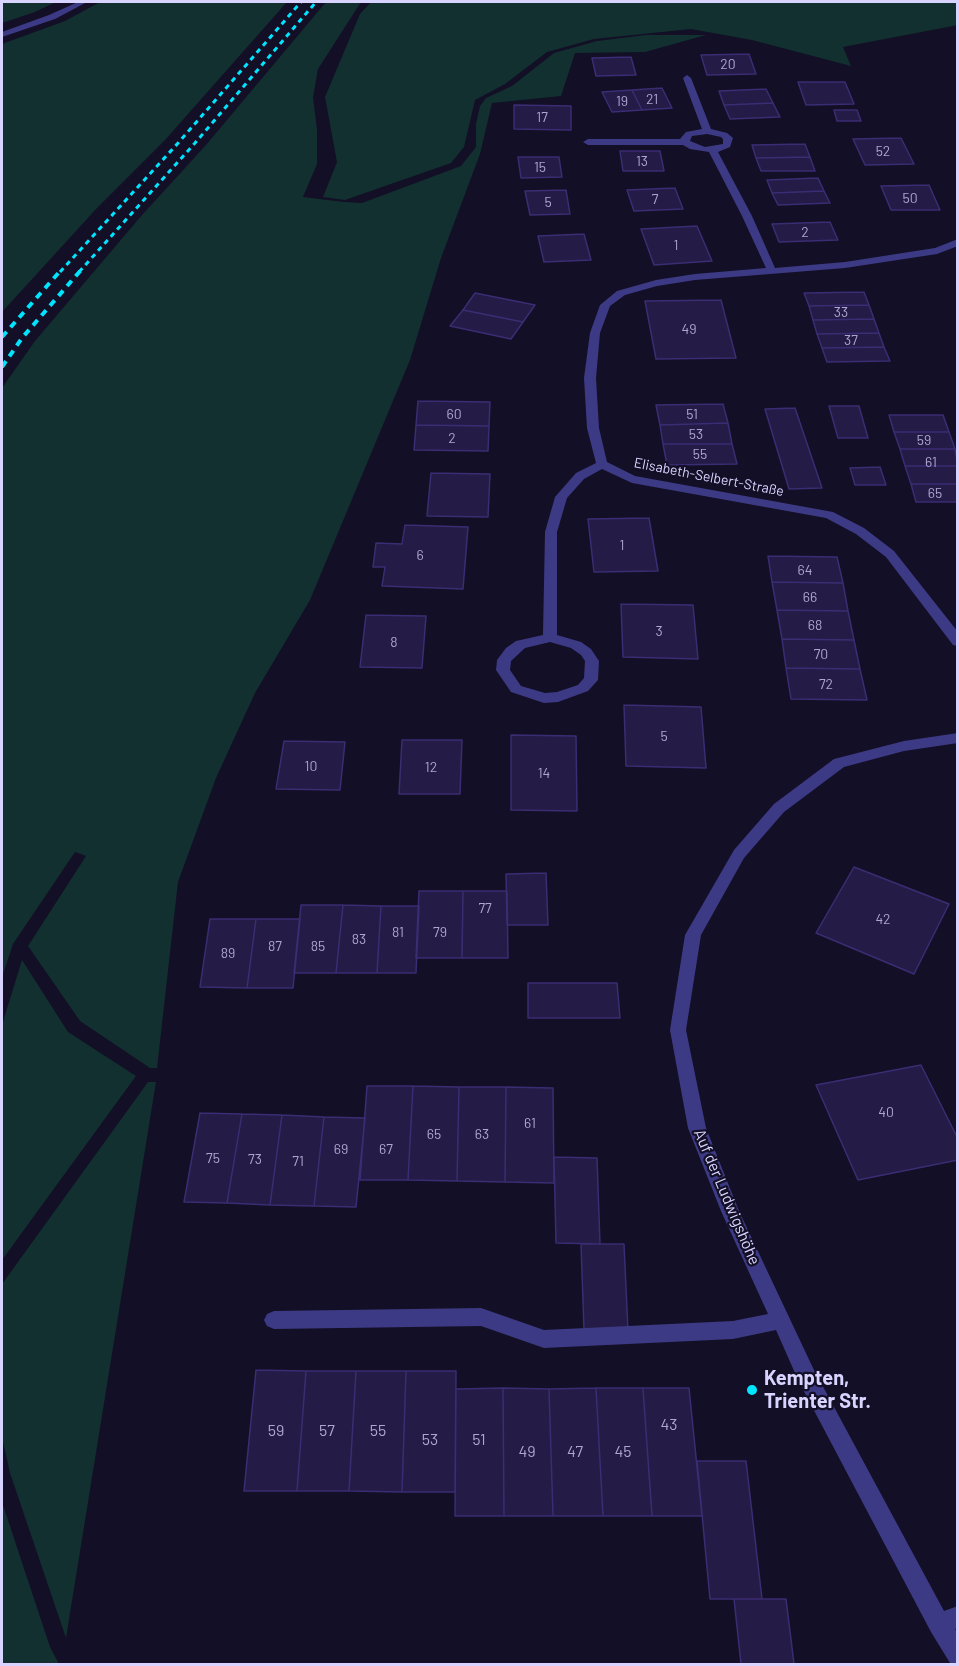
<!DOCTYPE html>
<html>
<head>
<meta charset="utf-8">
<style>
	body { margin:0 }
	#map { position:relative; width:959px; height:1666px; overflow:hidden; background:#130f26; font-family:Barlow,sans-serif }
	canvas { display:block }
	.frame { position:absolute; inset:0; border:3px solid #d9d4ff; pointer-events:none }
</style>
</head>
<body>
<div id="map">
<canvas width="959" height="1666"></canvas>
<div class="frame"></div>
</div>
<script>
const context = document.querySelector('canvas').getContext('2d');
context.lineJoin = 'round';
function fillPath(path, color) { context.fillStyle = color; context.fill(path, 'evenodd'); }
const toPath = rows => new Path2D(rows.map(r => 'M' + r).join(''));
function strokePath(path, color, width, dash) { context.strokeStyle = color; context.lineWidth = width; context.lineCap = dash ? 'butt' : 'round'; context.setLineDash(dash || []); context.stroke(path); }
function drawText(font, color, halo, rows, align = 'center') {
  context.font = font + ' Barlow,sans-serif'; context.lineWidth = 4.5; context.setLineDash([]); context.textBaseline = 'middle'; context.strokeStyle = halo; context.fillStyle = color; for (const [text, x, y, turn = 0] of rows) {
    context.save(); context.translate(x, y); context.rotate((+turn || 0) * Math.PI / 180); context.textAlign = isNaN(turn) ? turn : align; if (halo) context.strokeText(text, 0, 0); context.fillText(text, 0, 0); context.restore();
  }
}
fillPath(toPath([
	[2,2,56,2,35,12,2,23],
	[100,2,287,2,165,140,97,208,2,312,2,44,65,21],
	[326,2,361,2,318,69,313,97,317,130,317,164,303,197,344,202,362,203,461,166,476,147,476,124,480,106,486,98,512,86,554,53,597,41,646,35,706,35,645,52,575,53,561,96,492,103,480,154,441,258,410,360,310,600,255,693,216,778,178,882,157,1068,150,1068,80,1021,28,946,86,856,75,852,13,944,2,977,2,388,35,341,142,215,206,145],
	[371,2,957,2,958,25,843,47,851,66,752,40,691,29,594,39,547,52,505,84,475,100,464,147,451,163,345,200,323,197,337,162,325,97,360,14],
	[22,960,68,1032,136,1076,2,1260,2,1025],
	[148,1082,156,1082,66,1638,10,1473,2,1437,2,1284],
	[2,1502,50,1647,59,1664,2,1664]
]), '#12302f');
const building = toPath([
	[749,54,756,74,707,75,701,55,749,54],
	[631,57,636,75,596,76,592,58,631,57],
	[798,82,845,82,854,104,806,105,798,82],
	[662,88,672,108,642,110,632,90,662,88],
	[766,89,773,103,724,105,719,91,766,89],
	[632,90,642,110,612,112,602,92,632,90],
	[773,103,780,117,730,119,724,105,773,103],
	[514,105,571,106,571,130,514,129,514,105],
	[834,110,857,110,861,121,837,121,834,110],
	[901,138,914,164,865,165,853,139,901,138],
	[805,144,810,157,756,158,752,145,805,144],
	[620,151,660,151,664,171,623,171,620,151],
	[518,157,559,157,562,177,521,178,518,157],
	[810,157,815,171,761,171,756,158,810,157],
	[818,178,824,191,772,193,767,180,818,178],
	[929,185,940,210,891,210,881,186,929,185],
	[675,188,683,209,634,211,627,190,675,188],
	[566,190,570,214,530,215,525,191,566,190],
	[824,191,830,203,778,205,772,193,824,191],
	[830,222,838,240,779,242,772,224,830,222],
	[697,226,712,261,654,265,641,229,697,226],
	[584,234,591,260,544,262,538,236,584,234],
	[864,292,869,305,809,306,804,293,864,292],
	[475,293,535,305,523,322,463,310,475,293],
	[721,300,736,358,656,359,645,301,721,300],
	[869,305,874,319,813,320,809,306,869,305],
	[463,310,523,322,511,339,450,326,463,310],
	[874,319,879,333,817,334,813,320,874,319],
	[879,333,884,347,822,348,817,334,879,333],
	[884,347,890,361,827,362,822,348,884,347],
	[418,401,490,402,489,426,416,425,418,401],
	[723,404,728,423,660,425,656,405,723,404],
	[829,406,859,406,868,438,838,438,829,406],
	[795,408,822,488,789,489,765,409,795,408],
	[889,415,943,415,949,432,894,432,889,415],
	[728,423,732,444,663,444,660,425,728,423],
	[416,425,489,426,488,451,414,450,416,425],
	[894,432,949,432,955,449,900,449,894,432],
	[663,444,732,444,737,464,667,465,663,444],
	[900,449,955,449,958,466,905,466,900,449],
	[905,466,958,466,958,484,911,484,905,466],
	[880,467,886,485,855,485,850,468,880,467],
	[431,473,490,474,488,517,427,516,431,473],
	[911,484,958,484,958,502,916,502,911,484],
	[649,518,658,571,594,572,588,519,649,518],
	[405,525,468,527,463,589,382,586,385,567,373,567,376,543,402,544,405,525],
	[768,556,837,557,843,583,772,582,768,556],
	[772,582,843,583,848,611,777,610,772,582],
	[621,604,693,605,698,659,623,657,621,604],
	[777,610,848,611,854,640,782,639,777,610],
	[366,615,426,616,422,668,360,667,366,615],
	[782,639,854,640,860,669,786,668,782,639],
	[786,668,860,669,867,700,791,699,786,668],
	[624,705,701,707,706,768,626,766,624,705],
	[511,735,576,736,577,811,511,810,511,735],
	[402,740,462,740,460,794,399,794,402,740],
	[284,741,345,742,340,790,276,789,284,741],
	[854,867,949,904,914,974,816,933,854,867],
	[546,873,548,925,507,925,506,874,546,873],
	[419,891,463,891,462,958,416,958,419,891],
	[463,891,507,891,508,958,462,958,463,891],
	[301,905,343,905,336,973,294,973,301,905],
	[343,905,381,906,377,973,336,973,343,905],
	[381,906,419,906,416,973,377,973,381,906],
	[210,919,256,919,247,988,200,987,210,919],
	[256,919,300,919,293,988,247,988,256,919],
	[528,983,617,983,620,1018,528,1018,528,983],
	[921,1065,958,1139,958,1160,858,1180,816,1085,921,1065],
	[367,1086,413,1086,408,1180,360,1180,367,1086],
	[413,1086,459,1087,457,1181,408,1180,413,1086],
	[459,1087,506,1087,505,1182,457,1181,459,1087],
	[506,1087,553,1088,554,1183,505,1182,506,1087],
	[200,1113,242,1114,227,1203,184,1202,200,1113],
	[242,1114,282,1115,270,1205,227,1203,242,1114],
	[282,1115,324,1117,314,1206,270,1205,282,1115],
	[324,1117,365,1118,356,1207,314,1206,324,1117],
	[554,1157,597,1158,600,1244,556,1243,554,1157],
	[581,1244,624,1244,628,1331,584,1330,581,1244],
	[256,1370,306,1371,297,1491,244,1491,256,1370],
	[306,1371,356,1371,349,1491,297,1491,306,1371],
	[356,1371,406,1371,402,1492,349,1491,356,1371],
	[406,1371,456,1371,455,1492,402,1492,406,1371],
	[503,1388,549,1389,553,1516,504,1516,503,1388],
	[503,1388,504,1516,455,1516,456,1389,503,1388],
	[596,1388,603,1516,553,1516,549,1389,596,1388],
	[596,1388,643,1388,652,1516,603,1516,596,1388],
	[643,1388,689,1388,702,1516,652,1516,643,1388],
	[697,1461,746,1461,762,1599,710,1599,697,1461],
	[734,1599,786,1599,794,1664,741,1664,734,1599]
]);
fillPath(building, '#241b47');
strokePath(building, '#3b2d73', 1.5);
fillPath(toPath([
	[78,2,87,2,55,19,2,37,2,32,49,15,78,2],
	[687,75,691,78,711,129,727,133,733,138,730,147,718,152,752,216,775,268,845,262,935,248,958,239,958,246,937,254,845,268,695,280,657,286,625,295,610,306,600,333,596,378,599,428,607,462,635,476,833,512,864,528,894,551,958,632,958,646,953,645,886,557,856,534,826,518,632,483,602,469,584,479,567,498,557,532,557,635,581,642,591,649,599,661,598,680,588,691,558,702,544,703,511,692,496,670,497,660,506,648,516,641,543,635,545,532,555,497,576,473,596,463,587,428,584,378,590,333,600,305,617,291,656,280,695,274,766,268,742,216,709,152,690,149,683,145,588,145,583,142,588,139,680,139,686,132,702,129,683,78,687,75],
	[707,134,721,137,723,139,723,144,705,147,690,141,692,136,707,134],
	[550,642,571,648,581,655,585,661,584,678,578,685,557,692,545,693,521,686,510,670,511,661,525,648,550,642],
	[958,733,958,743,904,751,844,767,784,812,744,858,701,935,686,1030,706,1128,739,1211,813,1368,944,1611,958,1606,958,1628,955,1629,958,1634,958,1664,954,1664,950,1663,931,1632,799,1382,776,1330,733,1339,544,1348,481,1326,274,1329,267,1326,264,1320,267,1314,274,1311,481,1308,544,1330,733,1321,768,1314,721,1211,688,1128,670,1030,685,935,734,850,774,804,834,759,904,741,958,733]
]), '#3d3a85');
strokePath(toPath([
	[60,272,179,142,301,2],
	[79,272,195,143,316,2]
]), '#00e5ff', 3, [5, 4.5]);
strokePath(toPath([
	[2,337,61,270],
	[2,367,22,338,81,270]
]), '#00e5ff', 4, [7, 6]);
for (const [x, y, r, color] of [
	[752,1390,6,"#00e5ff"]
]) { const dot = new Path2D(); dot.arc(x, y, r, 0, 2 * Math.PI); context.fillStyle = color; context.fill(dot); strokePath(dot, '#130f26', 2); }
drawText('14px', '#aca6d1', null, [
	["20",728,64],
	["21",652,99],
	["19",622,101],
	["17",542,117],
	["52",883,151],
	["13",642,161],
	["15",540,167],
	["50",910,198],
	["7",655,199],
	["5",548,202],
	["2",805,232],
	["1",676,245],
	["33",841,312],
	["49",689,329],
	["37",851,340],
	["60",454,414],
	["51",692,414],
	["53",696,434],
	["2",452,438],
	["59",924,440],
	["55",700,454],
	["61",931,462],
	["65",935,493],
	["1",622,545],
	["6",420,555],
	["64",805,570],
	["66",810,597],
	["68",815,625],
	["3",659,631],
	["8",394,642],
	["70",821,654],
	["72",826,684],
	["5",664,736],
	["10",311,766],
	["12",431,767],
	["14",544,773],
	["77",485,908],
	["42",883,919],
	["81",398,932],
	["79",440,932],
	["83",359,939],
	["87",275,946],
	["85",318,946],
	["89",228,953],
	["40",886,1112],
	["61",530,1123],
	["65",434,1134],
	["63",482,1134],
	["69",341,1149],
	["67",386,1149],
	["75",213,1158],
	["73",255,1159],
	["71",298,1161]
]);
drawText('14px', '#d9d4ff', '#130f26', [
	["Elisabeth-Selbert-Straße",709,477,11]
]);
drawText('16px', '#d9d4ff', '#130f26', [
	["Auf der Ludwigshöhe",727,1197,67]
]);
drawText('16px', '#aca6d1', null, [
	["43",669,1425],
	["59",276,1431],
	["57",327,1431],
	["55",378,1431],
	["53",430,1440],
	["51",479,1440],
	["49",527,1452],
	["47",575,1452],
	["45",623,1452]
]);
drawText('bold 20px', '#d9d4ff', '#130f26', [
	["Kempten,",764,1378],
	["Trienter Str.",764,1401]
], 'left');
</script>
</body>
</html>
